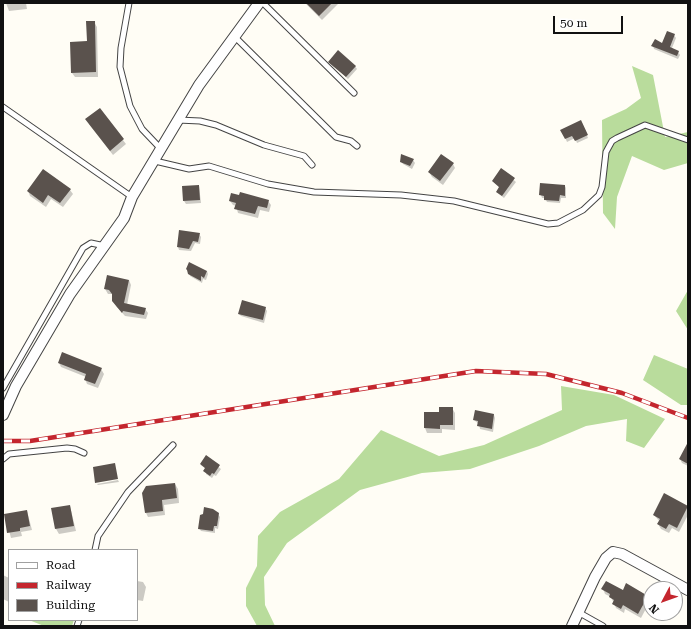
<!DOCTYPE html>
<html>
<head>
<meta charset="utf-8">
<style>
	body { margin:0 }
	#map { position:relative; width:691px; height:629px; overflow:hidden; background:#fffdf5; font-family:"Roboto Serif",serif }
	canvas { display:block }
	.frame { position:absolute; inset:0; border:4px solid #111; pointer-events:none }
	.legend { position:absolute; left:8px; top:549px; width:130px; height:72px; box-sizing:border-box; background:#fff; border:1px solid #a0a0a0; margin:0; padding:5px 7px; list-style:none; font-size:12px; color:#111 }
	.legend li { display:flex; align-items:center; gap:8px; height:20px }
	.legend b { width:20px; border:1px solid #a0a0a0 }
	.north { position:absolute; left:643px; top:581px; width:40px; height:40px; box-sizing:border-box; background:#fff; border:1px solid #a0a0a0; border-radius:50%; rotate:229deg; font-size:11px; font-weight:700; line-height:16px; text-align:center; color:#111 }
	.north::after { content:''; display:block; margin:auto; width:14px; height:18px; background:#c4262e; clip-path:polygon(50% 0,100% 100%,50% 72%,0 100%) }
	.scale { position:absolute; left:553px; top:16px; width:70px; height:18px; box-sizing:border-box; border:2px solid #111; border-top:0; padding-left:5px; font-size:12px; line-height:14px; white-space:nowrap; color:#111; -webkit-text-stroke:3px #fff; paint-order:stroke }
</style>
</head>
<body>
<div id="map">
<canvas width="691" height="629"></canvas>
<div class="frame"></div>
<ul class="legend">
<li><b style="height:5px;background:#fff"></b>Road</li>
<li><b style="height:5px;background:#c4262e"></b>Railway</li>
<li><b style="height:11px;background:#5a524d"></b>Building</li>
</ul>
<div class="north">N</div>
<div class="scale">50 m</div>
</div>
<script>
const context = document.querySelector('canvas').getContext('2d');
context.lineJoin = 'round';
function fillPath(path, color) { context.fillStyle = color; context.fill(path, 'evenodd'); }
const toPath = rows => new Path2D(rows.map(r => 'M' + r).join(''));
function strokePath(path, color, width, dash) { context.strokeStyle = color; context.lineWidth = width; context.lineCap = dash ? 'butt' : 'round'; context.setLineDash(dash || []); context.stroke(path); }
fillPath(toPath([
	[632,66,653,75,665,137,688,132,688,163,664,170,632,156,617,197,615,229,603,213,602,120,626,109,641,98],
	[688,290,688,330,676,311],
	[654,355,688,369,688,405,681,405,643,380],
	[561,386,614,395,665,419,644,448,626,441,627,419,586,426,539,446,470,469,422,473,360,490,287,543,264,577,265,605,275,626,257,626,246,606,246,588,257,566,258,536,280,512,339,479,381,430,439,456,484,445,562,410],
	[29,620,74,620,72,626,44,626]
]), '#b9dc9c');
fillPath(toPath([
	[6,3,26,3,27,9,9,11],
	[305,3,337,3,338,4,322,20],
	[94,22,97,27,98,77,75,77,72,73,88,42],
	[674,35,676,38,672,48,678,52,680,55,678,59,654,49,653,46,663,44],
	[330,62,355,66,357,69,348,79],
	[99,109,126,144,113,155,89,124],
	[582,124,588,138,577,143,575,138,567,142,562,130],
	[413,160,415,163,412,169,403,164,401,161],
	[453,164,455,168,443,185,432,177,429,172],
	[501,169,516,182,504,198,499,194,497,192,500,188,493,181],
	[199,186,201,203,186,204,184,201],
	[565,186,566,188,566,198,561,198,560,203,547,202,545,198,542,198,541,195],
	[70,190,73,194,63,207,51,199,46,207,30,196,28,191],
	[230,201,268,201,271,205,269,212,260,210,258,218,238,213,236,206,233,205],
	[199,234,201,237,200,244,195,243,191,251,179,250,178,247],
	[207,271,208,274,206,280,203,279,202,283,190,276,189,273],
	[129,280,131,285,127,305,145,309,148,313,146,319,125,316,116,306,112,294,108,294,105,289],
	[265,308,267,311,264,323,241,316,239,314],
	[59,363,101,369,104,374,98,388,87,384,85,379,86,377,61,367],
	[452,408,455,413,455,430,442,429,442,433,427,433,425,428,425,413,440,413],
	[494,415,495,418,493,432,480,429,479,424,474,420],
	[688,452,688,466,682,463,680,459],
	[206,457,221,469,216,476,214,475,212,478,206,474,206,469,201,465],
	[118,480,119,482,98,485,97,484],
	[175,484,178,489,179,503,164,505,165,515,148,517,146,513],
	[70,506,76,531,59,534,56,529,52,509],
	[687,507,688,515,679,532,672,528,669,533,661,529,658,524,660,522,654,515],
	[27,511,32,530,21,532,22,536,11,538,5,515],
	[218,514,220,517,218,529,215,528,215,533,201,531,199,528],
	[3,575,9,578,9,602,3,599],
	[137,581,143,582,146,587,143,601,137,600],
	[603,589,648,596,650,601,641,618,625,609,624,613,616,608,611,597,605,594]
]), '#0003');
fillPath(toPath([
	[306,3,332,3,319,16],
	[86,21,95,21,96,72,71,73,70,42,87,41],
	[667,31,675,34,670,47,679,51,677,56,651,46,655,39,662,43],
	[338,50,356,66,346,77,328,62],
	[100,108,124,139,110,151,85,119],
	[581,120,588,135,575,141,572,136,565,139,560,130],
	[401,154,414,159,410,166,400,162],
	[441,154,454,163,440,181,428,172],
	[501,168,515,178,502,196,496,192,499,187,492,181],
	[43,169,71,189,60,203,48,195,43,203,27,191],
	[540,183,565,185,565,196,560,195,559,201,544,200,544,196,539,195],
	[199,185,200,200,183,201,182,186],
	[240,192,269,200,267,208,258,206,255,214,234,209,236,203,229,201,231,193,239,195],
	[179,230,200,233,198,242,193,241,189,249,177,247],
	[189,262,207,271,204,278,201,276,201,281,188,274,187,270,186,269],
	[107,275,129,280,124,303,146,308,144,315,123,311,122,313,112,301,112,294,109,290,104,289],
	[242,300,266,307,263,320,238,314],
	[62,352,102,368,95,384,84,380,86,374,58,363],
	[439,407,453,407,453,425,440,425,440,429,424,428,424,412,439,412],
	[475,410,494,414,492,429,477,426,478,421,473,420],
	[688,442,688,464,679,459],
	[206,455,220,465,214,474,212,473,210,476,203,471,205,468,200,464],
	[115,463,118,479,95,483,93,467],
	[175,483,177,498,162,500,163,511,145,513,142,493,146,486],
	[664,493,688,506,677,528,669,524,666,529,657,524,660,519,653,515],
	[70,505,74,526,55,529,51,508],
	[204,507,213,509,219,513,217,526,214,526,213,531,198,529,200,515,203,514],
	[27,510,30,526,20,528,20,531,7,533,4,514],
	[606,581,623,590,626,583,648,596,638,614,623,605,621,609,612,604,614,600,609,597,610,594,601,589]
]), '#5a524d');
const service = toPath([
	[129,3,121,48,120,67,130,106,142,129,161,149],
	[263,3,354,93],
	[234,36,336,137,351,141,357,146],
	[3,107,132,197],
	[178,120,200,121,216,125,264,145,304,156,312,165],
	[155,161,189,169,209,166,268,184,314,192,401,195,454,201,548,224,558,223,583,210,599,195,602,187,606,152,612,141,617,138,645,125,688,140],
	[3,388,83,248,91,243,105,246],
	[3,459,9,454,67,448,75,449,84,453],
	[95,550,98,536,128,492,173,445],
	[578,612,603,626],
	[77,626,79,620]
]);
const minor = toPath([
	[3,415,16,386,70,294,124,218,132,197,199,85,259,3],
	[572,626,595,577,606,558,613,552,622,554,688,590]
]);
strokePath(service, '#444', 7);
strokePath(minor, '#444', 12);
strokePath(service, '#fff', 5);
strokePath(minor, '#fff', 10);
const rail = toPath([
	[3,441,30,441,476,371,546,374,622,393,688,418]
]);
strokePath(rail, '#c4262e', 4.5);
strokePath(rail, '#fff', 3, [9]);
</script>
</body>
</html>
